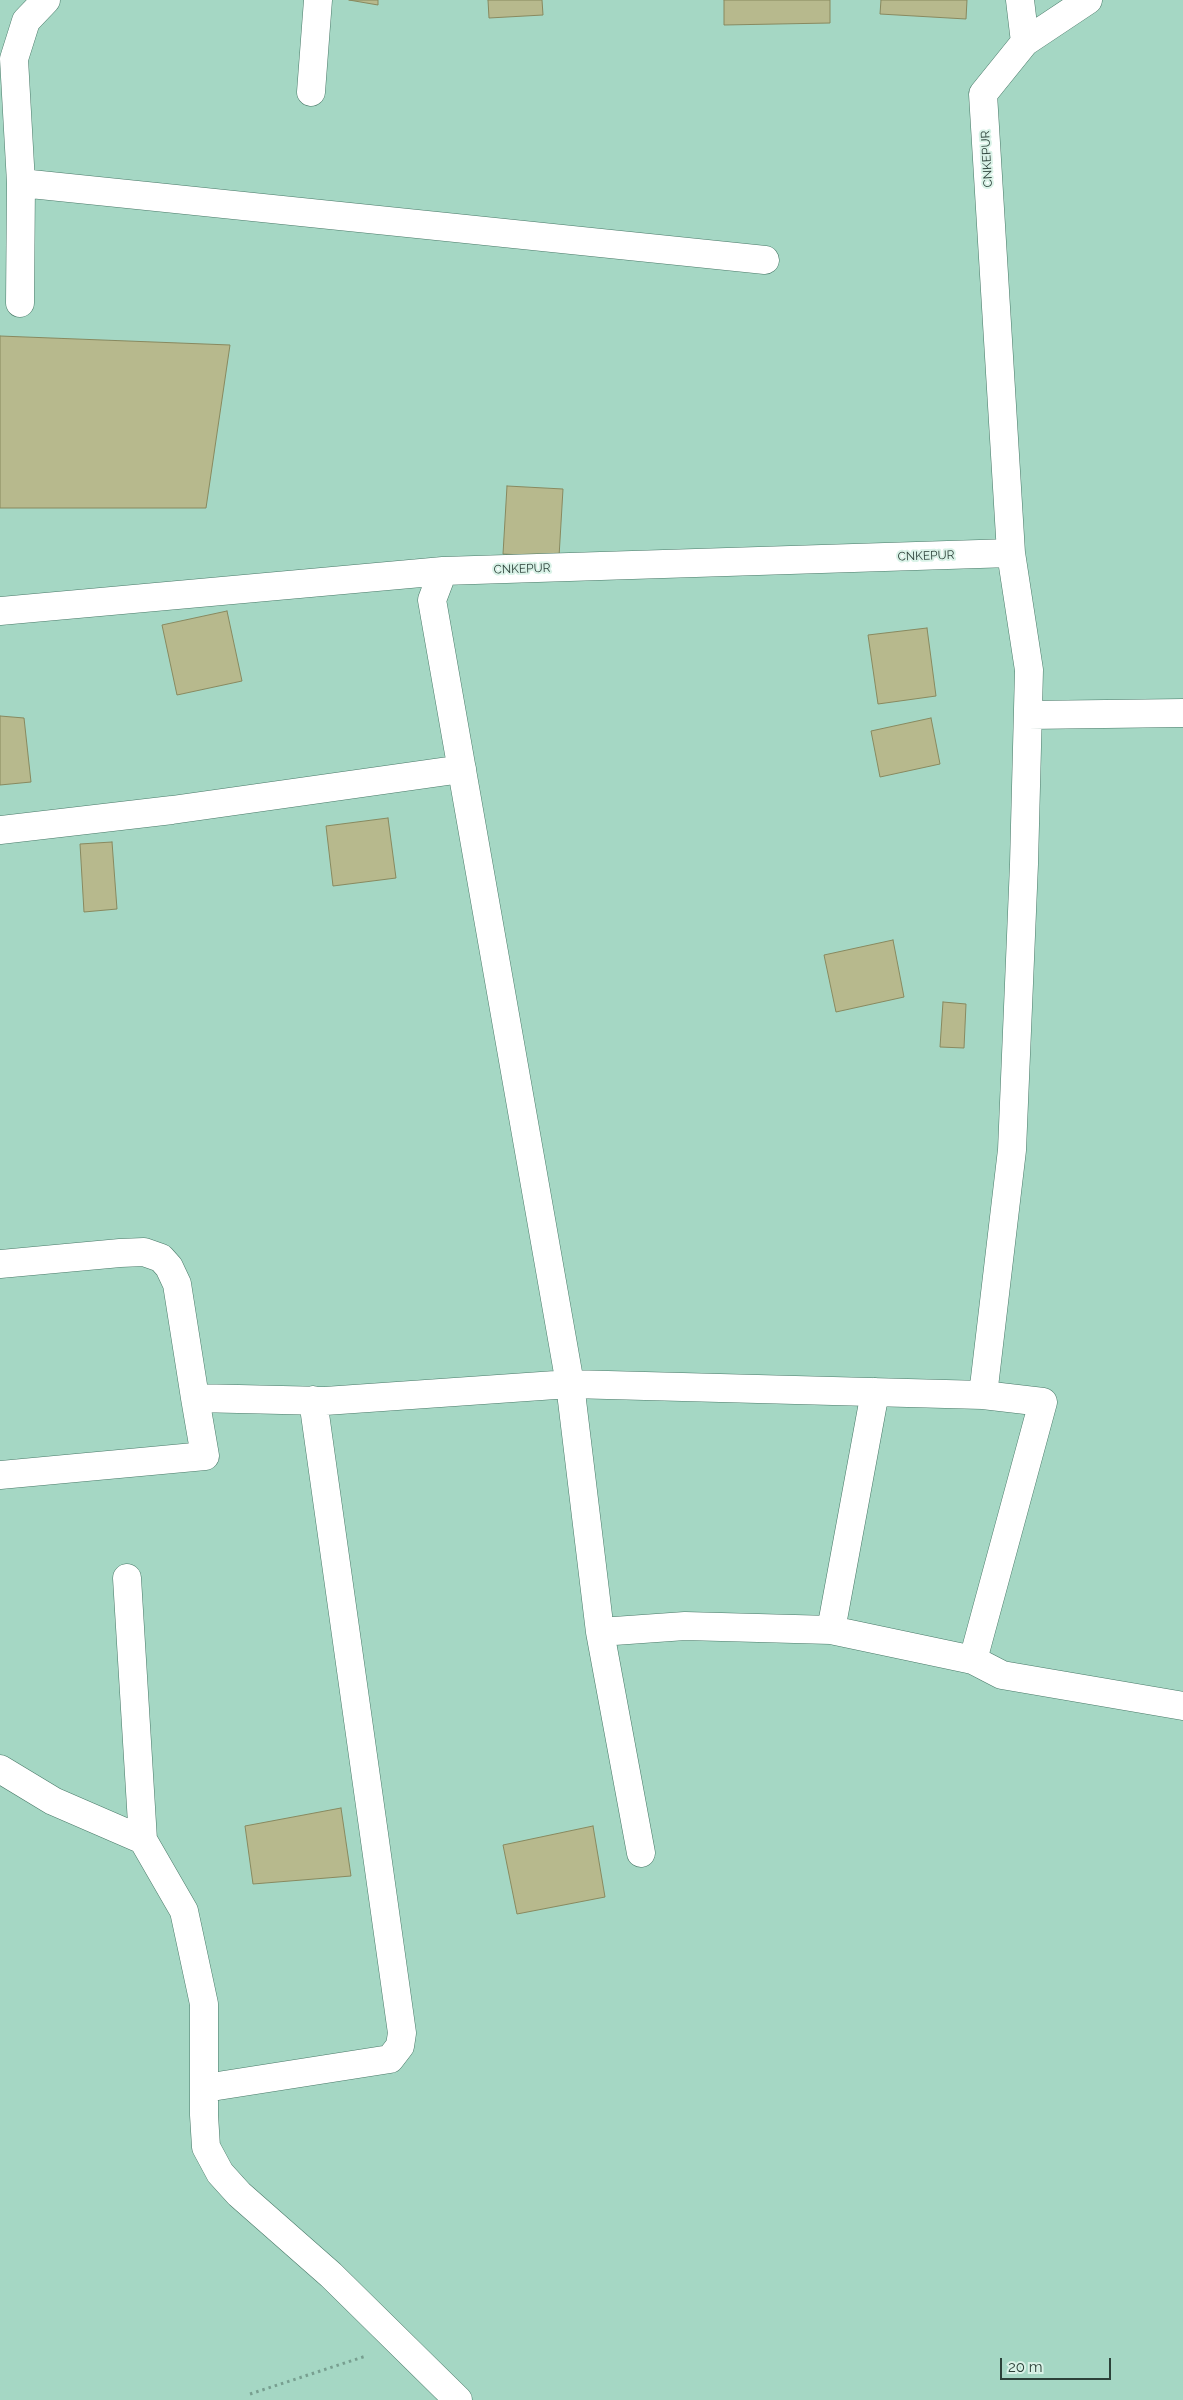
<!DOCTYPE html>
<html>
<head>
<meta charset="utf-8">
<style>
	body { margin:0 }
	#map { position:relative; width:1183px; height:2400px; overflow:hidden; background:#a5d7c4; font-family:Raleway,sans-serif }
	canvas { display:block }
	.scale { position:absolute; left:1000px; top:2358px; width:111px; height:22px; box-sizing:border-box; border:2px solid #2c4139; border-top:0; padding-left:6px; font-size:15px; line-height:18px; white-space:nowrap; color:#2c4139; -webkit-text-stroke:4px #d9f2e7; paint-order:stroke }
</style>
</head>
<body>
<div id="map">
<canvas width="1183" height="2400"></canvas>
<div class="scale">20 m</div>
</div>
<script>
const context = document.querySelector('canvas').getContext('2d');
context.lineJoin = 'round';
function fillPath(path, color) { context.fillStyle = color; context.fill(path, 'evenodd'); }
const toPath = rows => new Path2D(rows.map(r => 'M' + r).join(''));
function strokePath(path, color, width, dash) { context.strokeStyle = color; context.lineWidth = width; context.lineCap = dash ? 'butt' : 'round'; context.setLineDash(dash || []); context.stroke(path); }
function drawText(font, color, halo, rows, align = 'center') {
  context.font = font + ' Raleway,sans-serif'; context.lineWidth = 4; context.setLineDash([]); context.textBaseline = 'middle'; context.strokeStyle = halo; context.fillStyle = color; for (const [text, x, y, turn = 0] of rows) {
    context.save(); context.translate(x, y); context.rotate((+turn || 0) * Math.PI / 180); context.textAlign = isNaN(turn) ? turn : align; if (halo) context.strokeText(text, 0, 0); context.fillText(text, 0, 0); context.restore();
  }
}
const building = toPath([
	[349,0,378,0,378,5,349,0],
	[488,0,542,0,543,15,489,18,488,0],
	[724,0,830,0,830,23,724,25,724,0],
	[881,0,967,0,966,19,880,14,881,0],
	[0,336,230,345,206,508,0,508,0,336],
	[507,486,563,489,559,557,503,554,507,486],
	[227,611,242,681,177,695,162,625,227,611],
	[927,628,936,696,878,704,868,635,927,628],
	[0,716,24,718,31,782,0,785,0,716],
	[931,718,940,764,880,777,871,731,931,718],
	[388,818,396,878,333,886,326,826,388,818],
	[112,842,117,909,84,912,80,844,112,842],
	[893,940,904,997,836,1012,824,955,893,940],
	[943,1002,966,1004,964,1048,940,1047,943,1002],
	[341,1808,351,1876,253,1884,245,1826,341,1808],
	[593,1826,605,1897,517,1914,503,1845,593,1826]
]);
fillPath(building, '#b7b98d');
strokePath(building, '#88895f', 1);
const street = toPath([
	[1020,0,1025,42],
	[311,92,318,0],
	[21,183,765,260],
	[20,303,21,183,14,59,26,21,46,0],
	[1011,553,443,571,432,600,570,1384,600,1632,685,1626,831,1630,973,1660,1002,1675,1183,1706],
	[0,611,443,571],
	[1028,715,1183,713],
	[0,830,172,810,462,769],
	[0,1264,120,1253,144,1252,161,1258,169,1267,177,1284,195,1398,325,1401,570,1384,983,1395,1012,1150,1024,864,1029,670,1011,553,983,94,1025,42,1088,0],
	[0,1475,205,1456,195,1398],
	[127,1578,143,1840],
	[831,1630,875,1392],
	[600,1632,641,1853],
	[973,1660,1043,1402,983,1395],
	[0,1769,53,1801,143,1840,184,1911,204,2004,204,2115,206,2147,220,2173,239,2194,331,2275,458,2400],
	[205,2088,390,2059,400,2046,402,2033,313,1400]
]);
strokePath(street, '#497968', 29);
strokePath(toPath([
	[250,2394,366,2356]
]), '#789f90', 3, [2.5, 4]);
strokePath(street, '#fff', 28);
drawText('12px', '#2c4139', '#d9f2e7', [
	["CNKEPUR",987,159,-93],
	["CNKEPUR",926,556,-2],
	["CNKEPUR",522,569,-2]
]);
</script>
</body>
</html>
